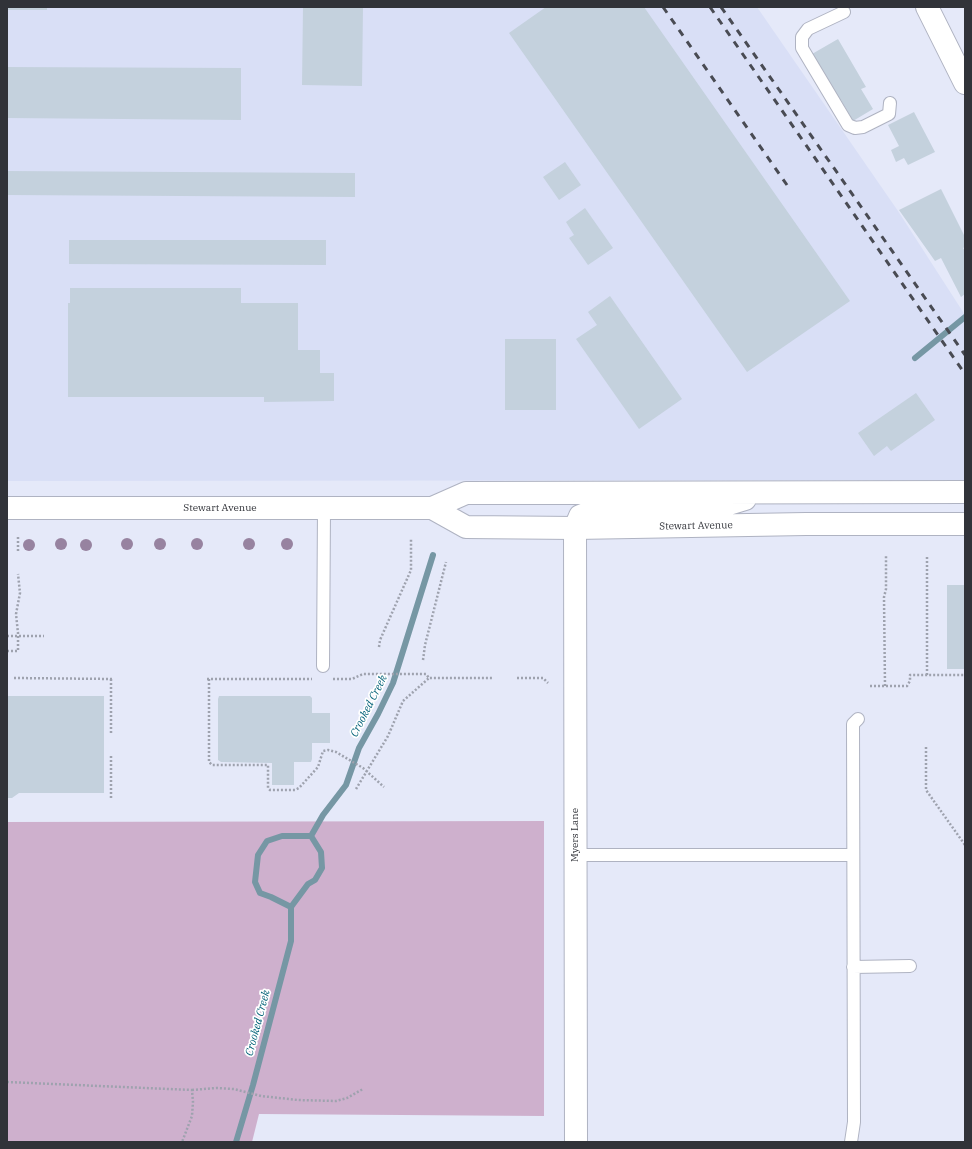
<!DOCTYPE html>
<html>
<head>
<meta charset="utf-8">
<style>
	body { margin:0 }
	#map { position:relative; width:972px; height:1149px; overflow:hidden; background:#e5e9f9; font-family:"IBM Plex Serif",serif }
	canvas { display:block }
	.frame { position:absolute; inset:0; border:8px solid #313339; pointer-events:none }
</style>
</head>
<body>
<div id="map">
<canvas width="972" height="1149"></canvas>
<div class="frame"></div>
</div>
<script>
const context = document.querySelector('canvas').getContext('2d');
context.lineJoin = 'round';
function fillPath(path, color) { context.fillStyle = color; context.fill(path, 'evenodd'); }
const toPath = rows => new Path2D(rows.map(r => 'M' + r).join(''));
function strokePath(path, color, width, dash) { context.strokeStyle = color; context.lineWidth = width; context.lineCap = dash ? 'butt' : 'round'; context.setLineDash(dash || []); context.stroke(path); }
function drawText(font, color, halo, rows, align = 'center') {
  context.font = font + ' "IBM Plex Serif",serif'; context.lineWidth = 3.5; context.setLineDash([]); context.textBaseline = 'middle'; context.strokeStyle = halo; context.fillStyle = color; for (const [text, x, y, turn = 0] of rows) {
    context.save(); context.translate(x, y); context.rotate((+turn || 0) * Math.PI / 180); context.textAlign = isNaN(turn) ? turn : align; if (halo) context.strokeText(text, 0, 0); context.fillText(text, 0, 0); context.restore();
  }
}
fillPath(toPath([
	[7,7,757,7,898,211,965,315,965,480,7,481]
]), '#d9dff6');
fillPath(toPath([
	[544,821,544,1116,259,1114,252,1142,7,1142,7,822]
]), '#ceb0cd');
strokePath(toPath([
	[915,358,965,317],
	[291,907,271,897,260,893,255,882,258,855,267,841,282,836,311,836],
	[236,1142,253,1085,291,941,291,907,308,884,315,880,322,868,321,852,311,836,323,815,346,785,359,748,378,714,393,683,433,555]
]), '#7697a4', 6);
fillPath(toPath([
	[7,7,47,7,47,10,7,10],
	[303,7,363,7,362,86,302,85],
	[546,7,644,7,850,301,747,372,509,33],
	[838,39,866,87,861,89,873,109,853,121,841,100,840,102,812,54],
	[7,67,241,68,241,120,7,118],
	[914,112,935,152,908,165,904,158,896,162,891,150,899,146,888,125],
	[565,162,581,185,559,200,543,177],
	[7,171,355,173,355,197,7,195],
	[941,189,965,237,965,247,963,248,965,251,965,294,961,297,941,258,935,261,899,210],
	[585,208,613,248,588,265,569,238,574,235,566,222],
	[69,240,326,240,326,265,69,264],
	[70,288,241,288,241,303,298,303,298,350,320,350,320,373,334,373,334,401,264,402,264,397,68,397,68,303,70,303],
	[610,296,682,399,639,429,576,339,597,325,588,312],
	[505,339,556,339,556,410,505,410],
	[916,393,935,420,891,451,887,446,874,456,858,433],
	[947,585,965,585,965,669,947,669],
	[7,696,104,696,104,793,19,793,12,798,7,798],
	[219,696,310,696,312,698,312,713,330,713,330,743,312,743,312,759,311,762,294,762,294,785,272,785,272,763,221,762,218,760,218,699]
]), '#c4d1dd');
const service = toPath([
	[844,12,808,29,802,37,802,48,848,125,855,128,863,127,889,114,890,103],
	[323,666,324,508],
	[575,855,853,855],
	[853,967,910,966],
	[851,1142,854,1122,853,724,858,719]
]);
const minor = toPath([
	[575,528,576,1142]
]);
const secondary = toPath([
	[7,508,432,508,466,493,965,492],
	[432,508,466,527,575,528,806,524,965,524],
	[575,528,580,516,593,511,709,510,745,499]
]);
const primary = toPath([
	[927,7,965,83]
]);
strokePath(service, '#afb3c2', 14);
strokePath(minor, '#afb3c2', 24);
strokePath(secondary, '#afb3c2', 24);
strokePath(primary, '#afb3c2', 24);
strokePath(toPath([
	[18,537,18,552],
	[7,636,44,636],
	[379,647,380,640,411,570,411,538],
	[7,651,18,651,18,633,16,614,20,593,18,574],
	[423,660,425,645,446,562],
	[927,675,927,556],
	[14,678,113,679],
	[517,678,543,678,548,683],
	[111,679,111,733],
	[207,679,312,679],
	[209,679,209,762,212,765,268,765,268,788,270,790,295,790,299,788,318,767,323,751,328,750,336,752,363,768,384,787],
	[333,679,352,679,363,674,426,674,429,678,492,678],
	[870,686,907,686,910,681,910,675,965,675],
	[885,686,884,597,886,589,886,556],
	[926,747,926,790,965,845],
	[111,756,111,799],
	[356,789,388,736,403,701,429,678],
	[7,1082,192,1090,193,1102,192,1116,182,1142],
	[192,1090,216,1088,234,1089,261,1096,298,1100,336,1101,347,1098,363,1089]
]), '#9ea2ae', 2.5, [2, 2]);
strokePath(service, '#fff', 12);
strokePath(minor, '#fff', 22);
strokePath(secondary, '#fff', 22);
strokePath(primary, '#fff', 22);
strokePath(toPath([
	[663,7,787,185],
	[710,7,965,374],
	[721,7,965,355]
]), '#494b53', 3, [7, 7]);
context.fillStyle = '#9783a0';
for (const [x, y] of [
	[61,544],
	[127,544],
	[160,544],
	[197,544],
	[249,544],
	[287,544],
	[29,545],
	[86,545]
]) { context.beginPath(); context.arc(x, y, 6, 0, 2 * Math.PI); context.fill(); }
drawText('10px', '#313339', '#fff', [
	["Stewart Avenue",220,508],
	["Stewart Avenue",696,526,-1],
	["Myers Lane",575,835,-90]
]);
drawText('italic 11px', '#006177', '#fff', [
	["Crooked Creek",369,706,-63],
	["Crooked Creek",258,1023,-75]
]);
</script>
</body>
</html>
